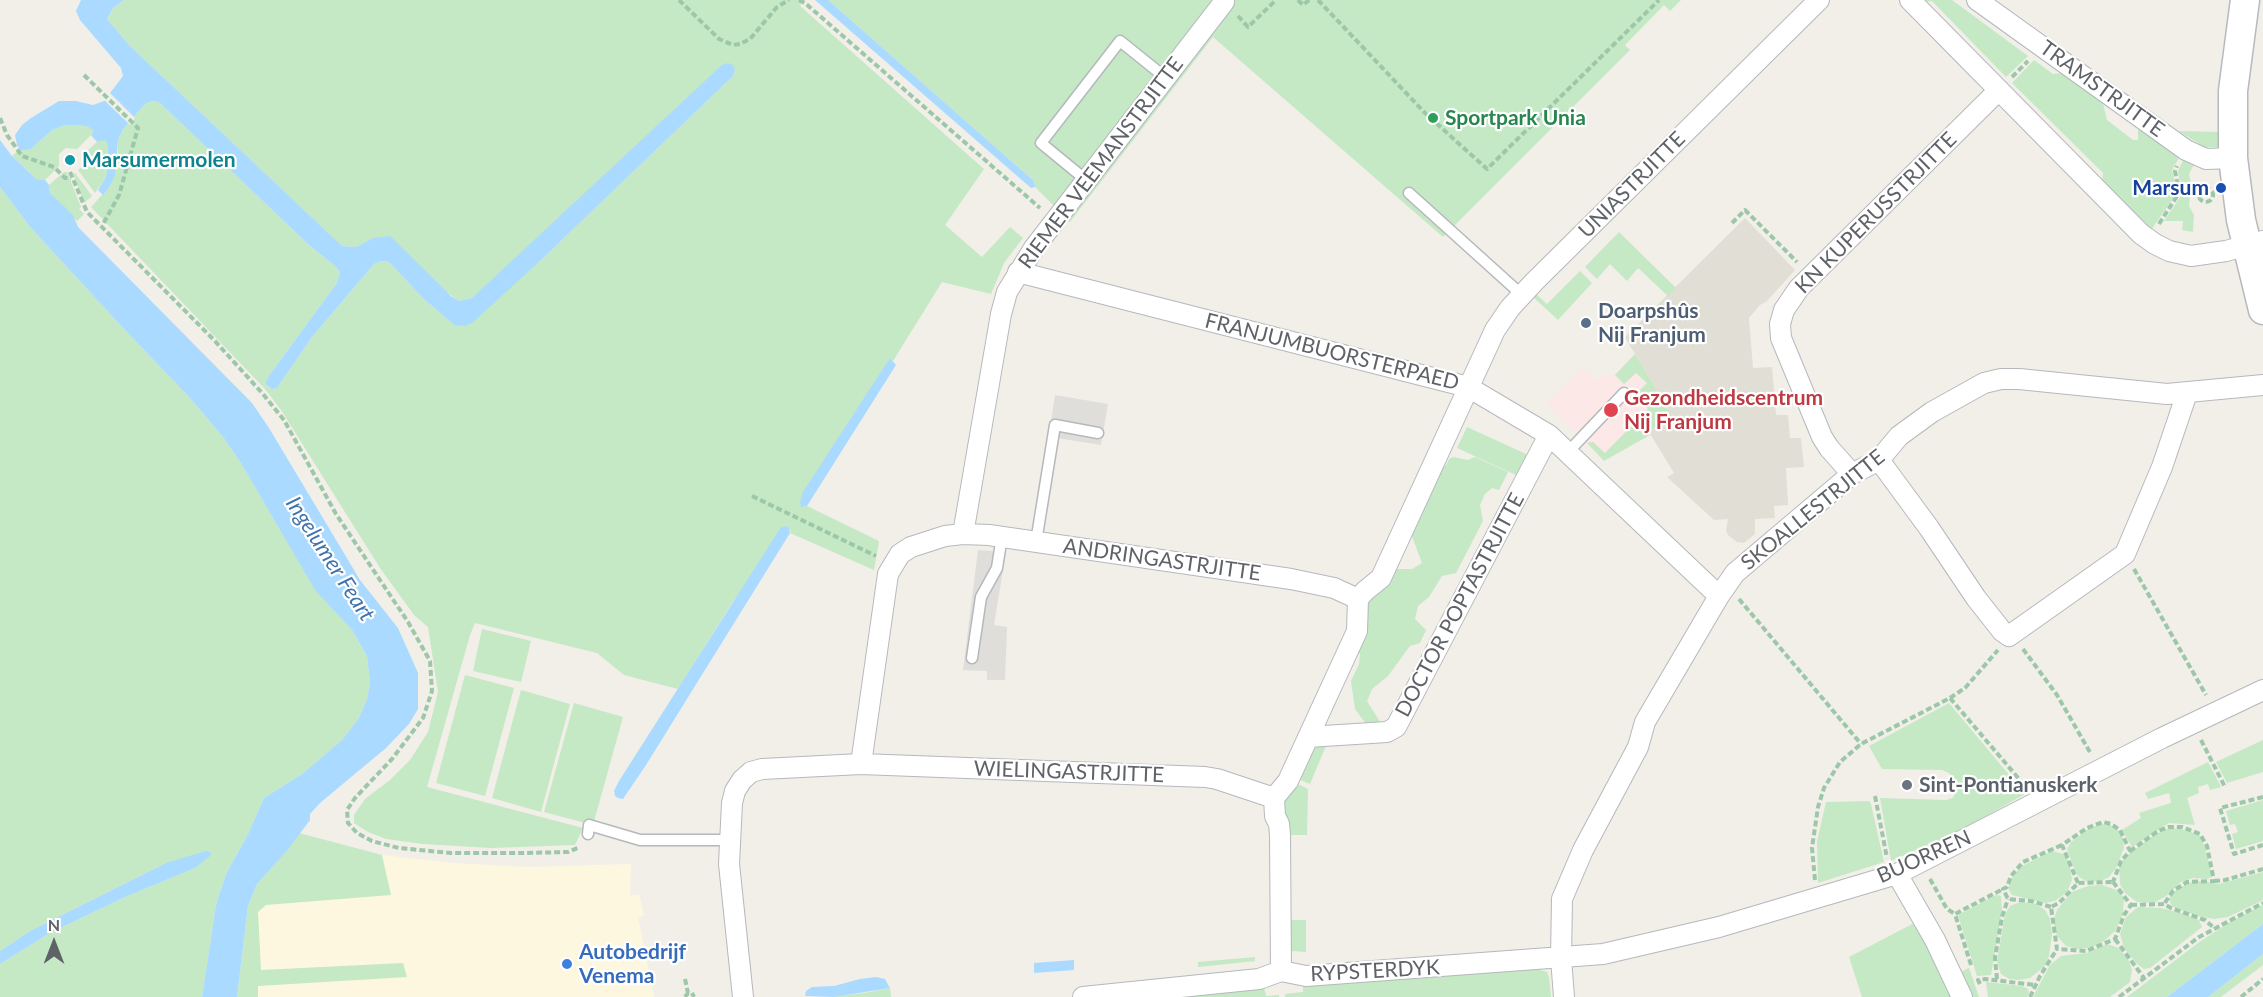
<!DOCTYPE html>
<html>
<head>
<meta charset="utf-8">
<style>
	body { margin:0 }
	#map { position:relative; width:2263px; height:997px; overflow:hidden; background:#f1efe8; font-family:Lato,sans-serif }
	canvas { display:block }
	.north { position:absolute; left:24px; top:913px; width:60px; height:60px; -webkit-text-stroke:4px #fff; paint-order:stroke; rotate:0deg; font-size:16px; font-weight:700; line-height:24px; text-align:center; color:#5f6368 }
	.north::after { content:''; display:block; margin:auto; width:21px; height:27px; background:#5f6368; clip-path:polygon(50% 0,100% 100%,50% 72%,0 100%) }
</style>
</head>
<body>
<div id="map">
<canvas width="2263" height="997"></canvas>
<div class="north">N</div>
</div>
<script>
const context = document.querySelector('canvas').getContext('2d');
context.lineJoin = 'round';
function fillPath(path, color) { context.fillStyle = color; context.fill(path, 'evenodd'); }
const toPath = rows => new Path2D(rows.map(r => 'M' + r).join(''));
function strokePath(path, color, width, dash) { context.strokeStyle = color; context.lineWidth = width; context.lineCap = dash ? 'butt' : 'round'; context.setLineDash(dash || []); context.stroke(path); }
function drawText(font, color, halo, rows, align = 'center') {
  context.font = font + ' Lato,sans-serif'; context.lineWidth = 4.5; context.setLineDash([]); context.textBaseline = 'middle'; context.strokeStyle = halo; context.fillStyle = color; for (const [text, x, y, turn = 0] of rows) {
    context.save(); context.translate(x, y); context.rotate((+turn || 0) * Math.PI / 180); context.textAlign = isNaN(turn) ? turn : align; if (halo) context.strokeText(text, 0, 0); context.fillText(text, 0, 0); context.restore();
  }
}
fillPath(toPath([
	[382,855,453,863,528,867,631,864,630,896,639,894,644,916,638,917,654,997,237,997,248,906]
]), '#fef7e0');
fillPath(toPath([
	[1055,395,1108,404,1101,445,1057,438,1034,529],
	[978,550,1006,552,994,625,1007,627,1005,680,987,680,987,671,963,670]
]), '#e0deda');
fillPath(toPath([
	[1745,218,1795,270,1766,302,1760,305,1749,318,1753,368,1772,367,1776,415,1788,415,1790,438,1801,438,1804,467,1786,468,1788,505,1774,506,1775,518,1755,519,1755,534,1744,543,1737,542,1728,535,1726,530,1728,519,1714,520,1667,477,1674,473,1649,432,1671,415,1625,337]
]), '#e1ded6');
fillPath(toPath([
	[1635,354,1672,416,1649,432,1650,435,1604,461,1547,404,1582,368,1596,381,1602,375,1615,375]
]), '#fce8e6');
fillPath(toPath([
	[124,0,804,0,800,6,984,169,945,225,982,257,1010,227,1023,238,1004,263,991,294,942,282,893,361,890,358,804,507,807,506,879,541,874,570,790,533,791,529,732,603,678,689,624,675,597,653,475,623,470,635,427,787,583,828,575,845,491,848,423,844,386,839,368,832,354,823,354,815,365,799,390,780,410,760,428,732,438,692,428,627,414,615,380,568,281,410,265,389,91,207,110,186,117,165,118,140,124,128,145,104,153,101,159,102,309,245,335,266,340,272,337,283,268,377,265,384,267,386,272,389,277,388,312,337,374,264,382,261,389,262,424,299,454,325,541,260,733,76,735,70,472,298,459,301,373,238,356,247,342,246,329,234,130,46,107,19,113,8],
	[828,0,1681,0,1670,11,1664,5,1625,45,1630,50,1443,237,1213,37,1070,222,1035,187,1034,181],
	[1921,0,1952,0,2028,56,2006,77,1932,1,1923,2],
	[2034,60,2053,74,2064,73,2102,100,2107,120,2133,140,2138,140,2138,131,2140,128,2180,156,2172,170,2177,193,2151,230,2150,230,2102,183,2103,173,2012,83],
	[65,125,88,126,93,130,93,133,77,149,66,148,59,154,59,166,45,180,36,179,12,156,20,149,31,149,52,130],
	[2179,131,2218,132,2218,147,2204,147],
	[99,140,105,140,107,143,109,164,105,179,95,193,78,170,83,166,83,155],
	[2184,158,2196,161,2189,174,2193,192,2181,191,2178,171],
	[64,172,67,172,81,207,79,209,84,214,77,221,50,193,49,185],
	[73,173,75,173,92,196,84,203],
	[0,187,31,228,124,329,189,397,223,437,241,463,315,589,352,630,367,656,370,683,367,699,359,718,342,740,302,774,264,798,247,836,226,874,216,905,202,997,0,997,0,964,48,934,125,897,195,868,166,863,30,931,0,951],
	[2181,196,2190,197,2189,206,2194,215,2193,232,2182,230,2183,221,2164,221],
	[1619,232,1676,288,1668,296,1638,268,1627,281,1610,264,1597,279,1585,267],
	[1580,271,1592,283,1558,320,1532,296,1535,293,1547,304],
	[1635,354,1672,416,1649,432,1650,435,1604,461,1587,443,1593,442,1605,453,1648,409,1635,395,1647,383,1636,373,1624,384,1615,375],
	[1467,427,1528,455,1518,476,1457,448],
	[1453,457,1468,460,1475,457,1508,472,1499,490,1492,488,1485,494,1480,505,1483,521,1456,573,1442,576,1429,597,1418,606,1415,619,1426,630,1420,643,1410,646,1388,676,1372,689,1367,701,1382,725,1366,724,1355,709,1351,681,1359,664,1360,654,1356,651,1365,606,1393,569,1412,569,1422,563,1410,531,1440,467,1446,465,1449,459],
	[482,629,531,641,521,682,473,671],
	[465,675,514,688,485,796,436,783],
	[521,690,570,704,541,812,492,798],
	[574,703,623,717,593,825,544,812],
	[1949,703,2025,794,1965,828,1891,861,1880,798,1946,800,1953,798,1956,790,1955,781,1949,773,1942,770,1882,769,1869,746],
	[2263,740,2263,772,2227,783,2216,762],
	[1328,741,1310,784,1298,779,1313,747],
	[2208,762,2221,787,2210,790,2208,784,2198,787,2199,793,2187,798,2195,825,2169,823,2132,847,2122,830,2141,818,2139,813,2171,803,2169,793,2148,799,2145,793],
	[1296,783,1308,789,1307,835,1288,835,1281,805],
	[2263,800,2263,841,2236,849,2232,834,2238,832,2235,824,2230,825,2226,811],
	[1869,801,1871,804,1884,862,1818,883,1817,842,1826,802],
	[2099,824,2110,825,2119,831,2123,838,2124,848,2116,868,2109,877,2100,881,2088,882,2079,877,2076,873,2067,849,2071,842,2087,830],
	[2169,828,2181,829,2199,835,2205,847,2212,876,2208,879,2193,878,2181,882,2166,896,2154,903,2137,902,2125,893,2120,884,2119,866,2125,857,2154,835],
	[299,833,382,855,391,895,266,905,258,912,261,970,403,963,407,977,258,986,258,997,237,997,248,906,257,884,286,852],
	[2052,851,2063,854,2069,861,2072,880,2067,892,2055,901,2045,903,2012,895,2009,890,2009,883,2020,867],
	[2263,872,2263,900,2228,917,2214,919,2198,916,2173,907,2171,904,2169,899,2172,893,2188,883,2200,881,2219,884],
	[2102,885,2119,891,2124,898,2123,914,2115,931,2104,941,2092,947,2078,949,2066,946,2058,937,2054,928,2054,919,2057,910,2072,892,2088,886],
	[1996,895,2001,896,2002,910,1991,975,1977,976,1958,915],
	[2020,902,2036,904,2045,910,2050,919,2052,934,2049,956,2044,967,2030,978,2019,980,2009,979,2001,974,1997,962,2005,914,2010,906],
	[2263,905,2263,924,2167,997,2127,997,2198,943,2230,922],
	[2138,907,2161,908,2181,913,2199,920,2202,927,2150,968,2144,969,2137,964,2124,948,2120,934,2126,917],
	[1288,920,1306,920,1306,952,1291,951],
	[1918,921,1957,997,1862,997,1849,957],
	[2107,944,2119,948,2129,961,2132,970,2130,982,2110,997,2033,997,2050,965,2061,956,2087,953],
	[2263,954,2263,965,2221,997,2208,997],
	[1255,957,1255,961,1198,967,1198,962],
	[1969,968,1979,997,1966,997,1956,974],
	[1537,969,1547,972,1549,977,1551,997,1285,997,1285,994,1303,992,1303,984],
	[1986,982,2022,986,2028,989,2029,993,2027,997,1988,997],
	[1264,987,1266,996,1279,995,1279,997,1165,997],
	[890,988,891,997,832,997,864,993]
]), '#c5e8c5');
fillPath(toPath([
	[81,0,124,0,113,8,107,19,130,46,342,246,356,247,373,238,390,236,451,296,459,301,472,298,722,65,728,63,733,65,735,70,733,76,541,260,472,323,465,326,454,325,424,299,389,262,382,261,374,264,312,337,277,388,272,389,265,384,268,377,337,283,340,272,335,266,309,245,159,102,153,101,145,104,124,128,118,140,115,175,110,186,103,195,98,190,105,179,109,164,107,143,105,140,97,142,91,135,93,133,93,130,87,126,65,125,52,130,31,149,20,150,17,145,15,135,22,125,31,118,59,101,76,101,93,105,104,101,123,76,121,68,80,20,76,11],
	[815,0,828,0,1034,181,1035,187,1031,188],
	[0,140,12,156,36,179,45,180,49,185,50,193,73,215,78,227,252,403,269,428,360,580,398,628,418,673,418,709,409,724,386,748,320,803,310,814,310,820,286,852,257,884,248,906,237,997,202,997,216,905,226,874,247,836,264,798,302,774,342,740,359,718,367,699,370,683,367,656,352,630,315,590,241,463,223,437,189,397,124,329,31,228,0,187],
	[890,358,896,365,807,506,801,507,800,502,803,492],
	[788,526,790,533,646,765,623,799,618,798,615,796,614,791,619,781,781,527],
	[206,851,210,852,211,855,195,868,125,897,48,934,0,964,0,951,30,931,166,863],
	[2263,924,2263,954,2208,997,2167,997],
	[1074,960,1074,970,1034,973,1034,963],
	[876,977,885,979,890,988,834,997,805,996,806,991,812,987,834,986,860,979]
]), '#aadaff');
fillPath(toPath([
	[108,91,135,118,130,125,102,98]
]), '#f1efe8');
const service = toPath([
	[1086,180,1041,143,1120,41,1166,78],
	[1409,193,1522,295],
	[1567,453,1624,393],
	[1036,542,1055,425,1098,433],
	[972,658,981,597,997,568,1002,536],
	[588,834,589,825,640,840,730,840]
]);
const minor = toPath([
	[1910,0,2141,234,2155,244,2169,251,2191,256,2226,251,2263,241],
	[1977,0,2186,150,2206,159,2233,158],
	[1018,272,1468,387,1549,435,1719,596],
	[1879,460,1929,528,1976,598,2002,631,2009,636,2125,554,2162,467,2187,393],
	[1852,474,1829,448,1822,437,1781,338,1780,324,1784,310,1799,288,1999,90],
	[963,534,989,535,1291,579,1334,588,1358,599],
	[1308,737,1387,732,1396,727,1549,435],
	[861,764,888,574,900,554,911,547,945,536,963,534,1001,314,1007,292,1034,248,1224,2],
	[1897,874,1935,940,1962,997],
	[1281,971,1280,835,1279,824,1275,816,1274,798,1288,781,1357,631,1358,599,1365,591,1381,578,1495,330,1510,308,1534,282,1819,0],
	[743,997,729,864,732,803,735,791,742,780,751,772,762,769,861,764,1205,777,1217,779,1274,798],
	[1083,997,1259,979,1281,971,1306,976,1603,954,1719,927,1897,874,2162,738,2263,690],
	[1564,997,1561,958,1562,899,1583,850,1638,747,1645,722,1719,596,1735,573,1852,474,1879,460,1899,436,1932,412,1984,383,2001,379,2019,379,2167,394,2263,385]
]);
const secondary = toPath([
	[2245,0,2233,91,2233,158,2241,220,2263,310]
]);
strokePath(service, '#b5b8bc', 13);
strokePath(minor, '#b5b8bc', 22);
strokePath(secondary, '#b6babf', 31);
strokePath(toPath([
	[679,0,719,39,733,45,740,44,750,39,777,7,789,0],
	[799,0,805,3,1040,208],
	[1298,0,1303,5,1309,0],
	[1318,0,1425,113,1487,169,1659,0],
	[1238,16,1248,27,1276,0],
	[84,75,138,128,119,195,102,226],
	[2012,77,2028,61],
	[0,118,7,135,22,156,54,167,65,178,71,178],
	[70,172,87,212,214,340,263,394,284,420,336,514,408,622,430,661,432,691,423,718,392,759,355,798,347,810,348,823,357,833,372,841,399,848,451,853,524,853,568,852,580,847],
	'2199 195a7 7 0 1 1 14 0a7 7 0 1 1-14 0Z',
	[2179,193,2198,195],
	[1732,223,1745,210,1797,262],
	[2159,224,2179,193,2175,171,2177,166],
	[752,496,876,556],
	[2134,569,2206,695],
	[1739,599,1861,744],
	[2023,649,2057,695,2091,754],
	[1950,698,1965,688,1998,650],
	[2201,740,2225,787],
	[1875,796,1887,858],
	[2263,797,2220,808,2234,854,2263,845],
	[2130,851,2158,831,2169,827,2182,827,2200,834,2207,846,2214,881,2187,882,2173,891,2164,904],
	[1930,879,1947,909,1955,914],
	[1815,880,1812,848,1818,807,1824,788,1840,762,1861,744,1950,698,2025,786],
	[2214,881,2225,880,2263,869],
	[2113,882,2131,905,2124,915,2115,939,2086,951,2057,949,2051,907,2059,903,2078,883,2113,882],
	[2078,883,2062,845,2087,828,2103,822,2111,824,2120,830,2130,851,2121,861,2113,882],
	[2131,905,2164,904,2171,908,2205,920,2214,928],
	[2051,907,2031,901,2008,899,2003,889,2007,887,2011,876,2023,862,2062,845],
	[2115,939,2144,978],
	[1971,965,1955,914,2003,889],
	[685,979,688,993],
	[1997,979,1995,958,2002,917,2008,899],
	[1980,984,1978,980,1985,979,2035,985],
	[685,997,688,993,692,993,694,997],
	[2030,997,2040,976,2057,949],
	[2119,997,2199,937,2263,903],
	[2241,997,2263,979]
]), '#9cc7a9', 4, [6, 3]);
strokePath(service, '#fff', 10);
strokePath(minor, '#fff', 20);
strokePath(secondary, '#fff', 28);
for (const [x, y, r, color] of [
	[1433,118,6,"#2e9e5b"],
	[70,160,6,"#0f9aa8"],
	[2221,188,6,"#1a4fb4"],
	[1586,323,6,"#5c6f8a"],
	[1611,410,8,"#e0444e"],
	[1907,785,6,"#6b7280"],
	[567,964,6,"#3f7fe0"]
]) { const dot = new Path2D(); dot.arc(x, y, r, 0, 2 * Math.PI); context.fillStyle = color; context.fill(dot); strokePath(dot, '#fff', 2); }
drawText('21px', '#5f6368', '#fff', [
	["TRAMSTRJITTE",2102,89,36],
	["RIEMER VEEMANSTRJITTE",1101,163,-53],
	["UNIASTRJITTE",1632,185,-45],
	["KN KUPERUSSTRJITTE",1876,213,-45],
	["FRANJUMBUORSTERPAED",1332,352,14],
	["SKOALLESTRJITTE",1813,510,-39],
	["ANDRINGASTRJITTE",1162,560,8],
	["DOCTOR POPTASTRJITTE",1460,605,-62],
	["WIELINGASTRJITTE",1069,772,2],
	["BUORREN",1924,857,-24],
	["RYPSTERDYK",1375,971,-3]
]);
drawText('bold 21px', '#27864d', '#fff', [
	["Sportpark Unia",1445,118]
], 'left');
drawText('bold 21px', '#0d838f', '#fff', [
	["Marsumermolen",82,160]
], 'left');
drawText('bold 21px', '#164399', '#fff', [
	["Marsum",2209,188]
], 'right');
drawText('bold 21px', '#4e5e75', '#fff', [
	["Doarpshûs",1598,311],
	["Nij Franjum",1598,335]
], 'left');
drawText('bold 21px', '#be3a42', '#fff', [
	["Gezondheidscentrum",1624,398],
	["Nij Franjum",1624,422]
], 'left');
drawText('bold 21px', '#5b616d', '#fff', [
	["Sint-Pontianuskerk",1919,785]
], 'left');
drawText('bold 21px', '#366cbe', '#fff', [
	["Autobedrijf",579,952],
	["Venema",579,976]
], 'left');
drawText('italic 22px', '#4174aa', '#fff', [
	["Ingelumer Feart",330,559,57]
]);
</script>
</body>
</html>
